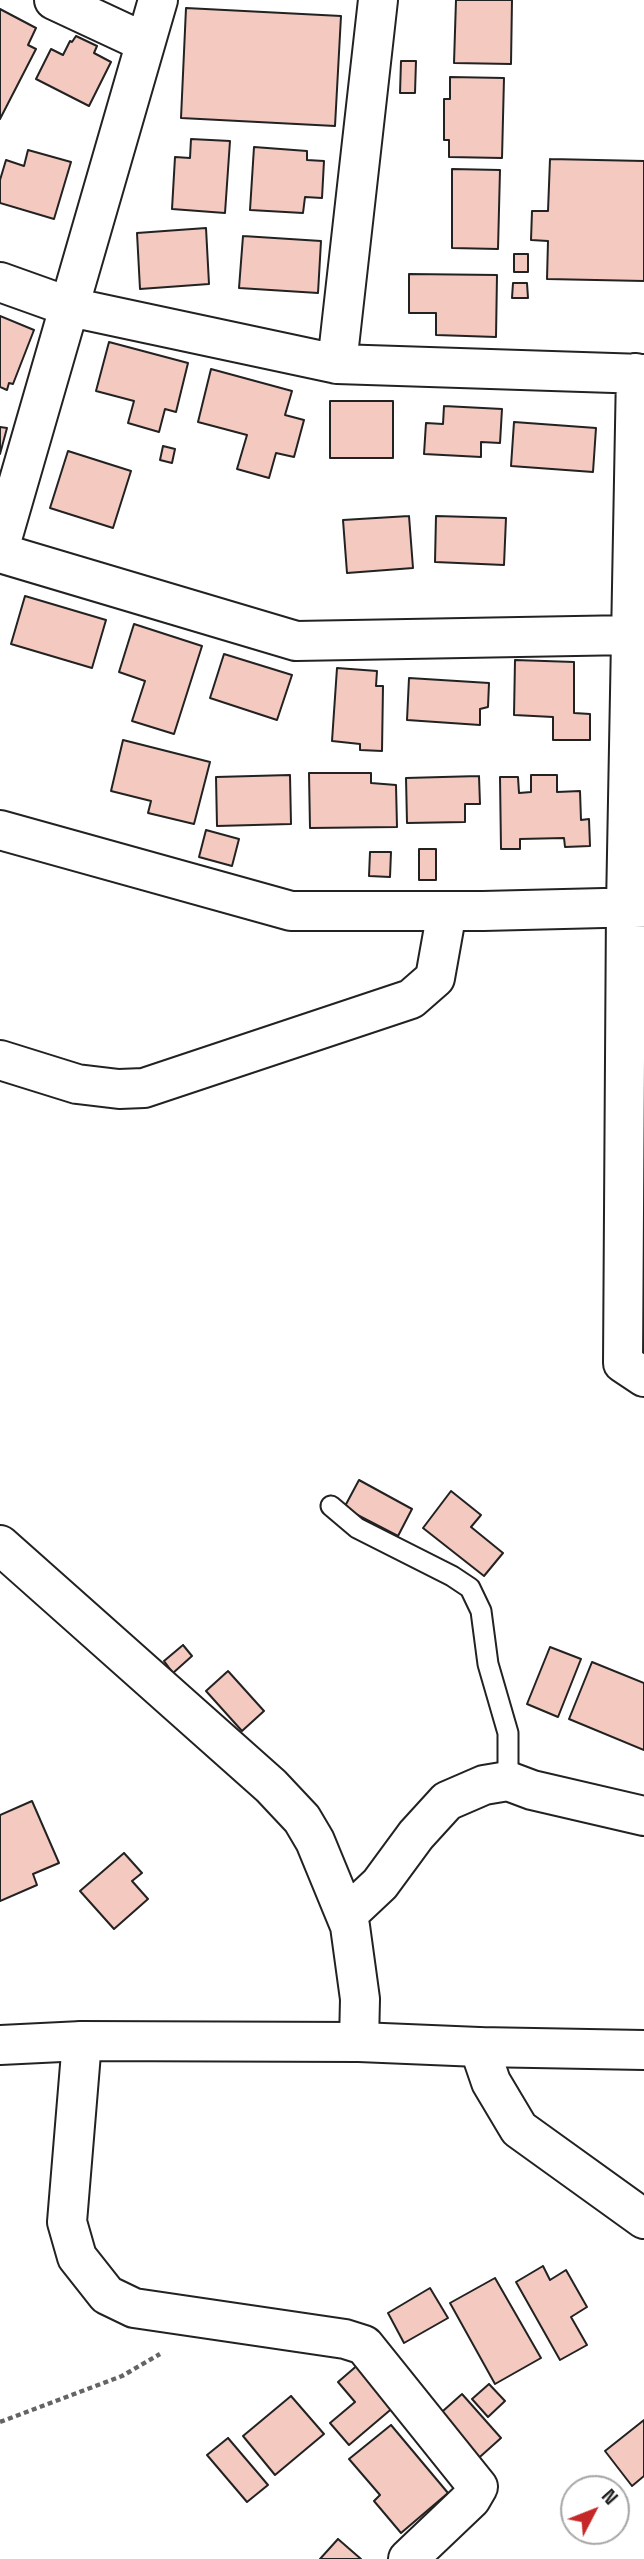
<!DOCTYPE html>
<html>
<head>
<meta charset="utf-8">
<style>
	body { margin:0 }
	#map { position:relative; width:644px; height:2559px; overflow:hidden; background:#fff; font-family:"Space Grotesk",sans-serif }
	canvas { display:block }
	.north { position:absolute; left:560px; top:2475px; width:70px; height:70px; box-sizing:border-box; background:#fff; border:2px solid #a7a7a7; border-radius:50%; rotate:48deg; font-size:19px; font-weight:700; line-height:28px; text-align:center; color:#222 }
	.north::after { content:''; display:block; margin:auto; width:24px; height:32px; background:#c62828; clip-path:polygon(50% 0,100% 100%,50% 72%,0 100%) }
</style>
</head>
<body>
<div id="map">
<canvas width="644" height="2559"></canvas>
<div class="north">N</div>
</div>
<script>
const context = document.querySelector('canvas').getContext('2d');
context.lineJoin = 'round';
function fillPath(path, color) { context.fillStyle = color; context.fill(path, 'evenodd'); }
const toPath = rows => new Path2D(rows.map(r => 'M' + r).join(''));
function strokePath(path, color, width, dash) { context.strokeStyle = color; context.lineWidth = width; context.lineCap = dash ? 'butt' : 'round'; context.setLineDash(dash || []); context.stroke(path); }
const building = toPath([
	[456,0,512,0,511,64,454,63,456,0],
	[186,8,341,16,335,126,181,118,186,8],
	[0,9,36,28,28,45,36,49,0,119,0,9],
	[76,36,97,46,94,53,111,62,89,106,36,79,51,49,63,55,70,41,72,42,76,36],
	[401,61,416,61,415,93,400,93,401,61],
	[450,77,504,78,502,158,449,157,449,140,444,140,444,99,450,99,450,77],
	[191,139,230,141,225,213,172,209,175,157,190,158,191,139],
	[254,147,307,151,307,160,324,161,322,198,305,197,303,213,250,210,254,147],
	[28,150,71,162,54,219,0,203,0,180,6,160,24,166,28,150],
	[550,159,644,161,644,281,547,279,548,241,531,240,532,211,548,211,550,159],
	[452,169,500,170,498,249,452,248,452,169],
	[206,228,209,284,140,289,137,233,206,228],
	[243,236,321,241,318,293,239,288,243,236],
	[514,254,528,254,528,272,514,272,514,254],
	[409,274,497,275,496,337,436,335,436,313,409,313,409,274],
	[513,283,527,283,528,298,512,298,513,283],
	[0,316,34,330,13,384,9,383,7,390,0,387,0,316],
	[109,342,188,363,176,412,165,409,159,432,128,423,134,401,96,391,109,342],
	[211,369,292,391,285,415,304,420,294,457,276,453,269,478,237,469,247,435,198,422,211,369],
	[330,401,393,401,393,458,330,458,330,401],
	[444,406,502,409,500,443,481,442,481,457,424,454,426,423,443,424,444,406],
	[514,422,596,428,593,472,511,466,514,422],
	[0,427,7,428,0,454,0,427],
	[163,446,175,449,172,463,160,460,163,446],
	[68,451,131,471,113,528,50,508,68,451],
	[409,516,413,568,347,573,343,520,409,516],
	[436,516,506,518,504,565,435,562,436,516],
	[25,596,106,620,92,668,11,644,25,596],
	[134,624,202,646,174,734,132,721,145,681,119,672,134,624],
	[224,654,292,675,277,720,210,698,224,654],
	[515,660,574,662,574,713,590,714,590,740,553,740,553,717,514,715,515,660],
	[337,668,377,671,376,686,383,686,382,751,360,750,360,744,332,741,337,668],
	[409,678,489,683,488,707,480,709,480,725,407,720,409,678],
	[123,740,210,762,194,824,148,813,151,801,111,791,123,740],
	[309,773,371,773,371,783,396,785,397,827,310,828,309,773],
	[290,775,291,824,217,826,216,777,290,775],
	[531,775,557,775,557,792,580,791,581,820,589,819,590,846,565,847,564,838,520,839,520,849,501,849,500,777,518,777,519,793,531,792,531,775],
	[479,776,480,804,465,804,465,822,407,823,406,778,479,776],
	[206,830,239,839,232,866,199,857,206,830],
	[419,849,436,849,436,880,419,880,419,849],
	[370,852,391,852,390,877,369,876,370,852],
	[359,1480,412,1509,398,1536,344,1508,359,1480],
	[451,1491,481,1515,471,1527,503,1553,484,1576,423,1528,451,1491],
	[183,1645,192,1656,173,1673,164,1661,183,1645],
	[550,1647,581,1659,558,1717,527,1704,550,1647],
	[592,1662,644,1683,644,1750,569,1719,592,1662],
	[228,1671,264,1711,242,1731,206,1691,228,1671],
	[32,1801,59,1863,33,1874,37,1885,0,1901,0,1815,32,1801],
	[124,1853,142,1873,132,1881,148,1899,114,1929,80,1891,124,1853],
	[543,2266,550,2280,566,2270,587,2307,571,2317,587,2345,560,2360,516,2282,543,2266],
	[495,2278,541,2358,495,2384,450,2303,495,2278],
	[430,2288,448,2318,404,2343,388,2313,430,2288],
	[367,2357,402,2400,349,2445,330,2423,355,2402,338,2382,367,2357],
	[489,2384,505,2401,488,2417,472,2399,489,2384],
	[462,2394,501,2438,472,2464,434,2419,462,2394],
	[291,2396,324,2434,275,2475,243,2436,291,2396],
	[644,2420,644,2476,632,2486,605,2451,644,2420],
	[391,2425,448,2493,401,2533,374,2501,380,2495,349,2459,391,2425],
	[228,2438,268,2485,247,2502,207,2455,228,2438],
	[338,2539,361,2559,320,2559,338,2539]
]);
fillPath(building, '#f3c9c0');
strokePath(building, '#222', 2);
const service = toPath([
	[331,1506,357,1528,452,1576,470,1588,481,1611,488,1664,508,1733,508,1781]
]);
const minor = toPath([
	[54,0,144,42],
	[0,282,70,307,337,364,644,374],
	[337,364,378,0],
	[636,373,626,907,623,1363,644,1377],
	[0,546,158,0],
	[0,553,296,641,631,635],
	[0,830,291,911,483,911,644,907],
	[0,1060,77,1084,119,1089,144,1088,411,999,435,978,447,911],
	[0,1545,271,1786,302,1819,315,1841,350,1926,360,1999,359,2042],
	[346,1916,380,1884,416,1835,447,1801,484,1785,508,1781,532,1790,644,1816],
	[82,2041,67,2222,77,2257,107,2295,134,2308,345,2339,364,2345,478,2487,471,2499,408,2559],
	[479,2047,491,2082,519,2129,644,2219]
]);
const tertiary = toPath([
	[0,2045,82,2041,359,2042,479,2047,644,2050]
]);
strokePath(service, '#222', 23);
strokePath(minor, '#222', 42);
strokePath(tertiary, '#222', 42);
strokePath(toPath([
	[0,2422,122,2376,160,2354]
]), '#646464', 4.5, [5, 3.5]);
strokePath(service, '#fff', 19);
strokePath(minor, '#fff', 38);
strokePath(tertiary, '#fff', 38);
</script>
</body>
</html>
